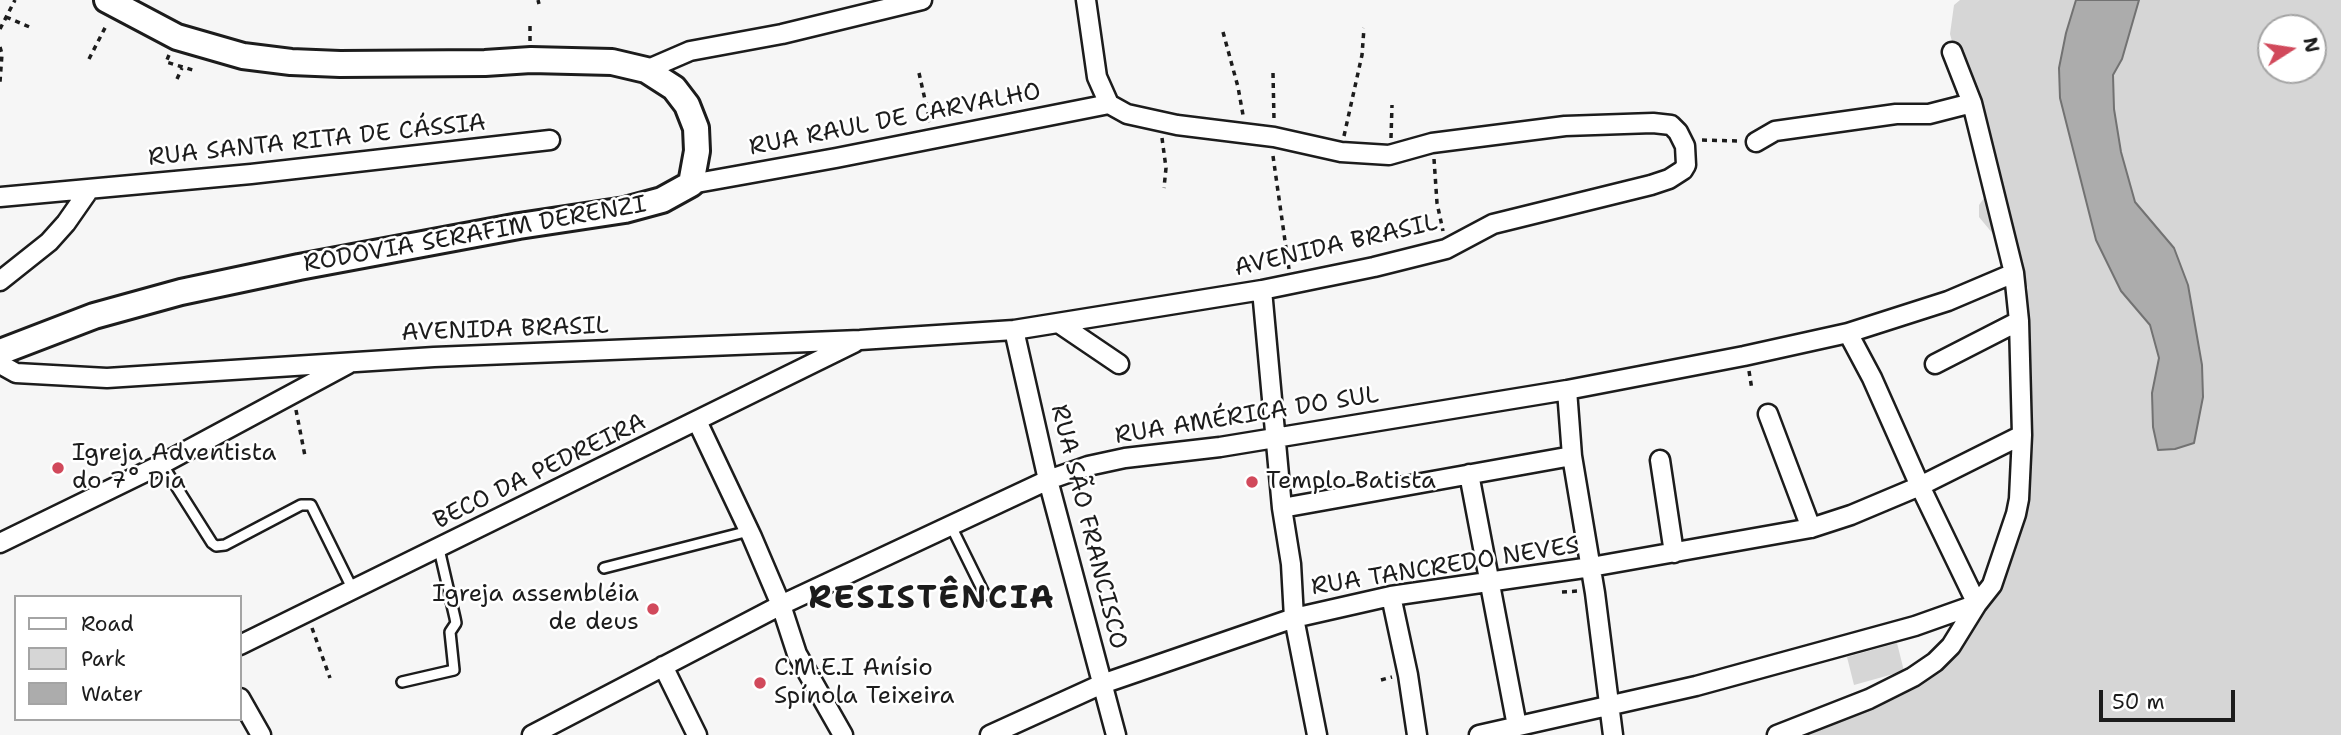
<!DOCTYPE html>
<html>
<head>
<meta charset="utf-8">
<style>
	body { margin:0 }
	#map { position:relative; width:2341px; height:735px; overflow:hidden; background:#f6f6f6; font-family:"Shantell Sans",sans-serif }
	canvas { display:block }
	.legend { position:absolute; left:14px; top:595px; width:228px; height:126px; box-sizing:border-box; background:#fff; border:2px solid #a4a4a4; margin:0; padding:9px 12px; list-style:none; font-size:21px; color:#1c1c1c }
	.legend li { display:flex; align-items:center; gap:14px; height:35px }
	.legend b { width:35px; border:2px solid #a4a4a4 }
	.north { position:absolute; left:2257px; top:14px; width:70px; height:70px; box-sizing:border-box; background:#fff; border:2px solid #a4a4a4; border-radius:50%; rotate:78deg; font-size:19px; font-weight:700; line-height:28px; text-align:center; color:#1c1c1c }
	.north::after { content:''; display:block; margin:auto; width:24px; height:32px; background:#d1495b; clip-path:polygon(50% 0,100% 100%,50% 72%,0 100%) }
	.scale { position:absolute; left:2099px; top:690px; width:136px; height:32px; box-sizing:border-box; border:4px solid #1c1c1c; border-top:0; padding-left:9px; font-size:21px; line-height:24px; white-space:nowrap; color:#1c1c1c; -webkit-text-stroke:5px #fff; paint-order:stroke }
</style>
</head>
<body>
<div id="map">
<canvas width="2341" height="735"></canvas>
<ul class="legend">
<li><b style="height:9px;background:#fff"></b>Road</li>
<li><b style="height:19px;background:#d6d6d6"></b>Park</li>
<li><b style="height:19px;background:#acacac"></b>Water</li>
</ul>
<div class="north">N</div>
<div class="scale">50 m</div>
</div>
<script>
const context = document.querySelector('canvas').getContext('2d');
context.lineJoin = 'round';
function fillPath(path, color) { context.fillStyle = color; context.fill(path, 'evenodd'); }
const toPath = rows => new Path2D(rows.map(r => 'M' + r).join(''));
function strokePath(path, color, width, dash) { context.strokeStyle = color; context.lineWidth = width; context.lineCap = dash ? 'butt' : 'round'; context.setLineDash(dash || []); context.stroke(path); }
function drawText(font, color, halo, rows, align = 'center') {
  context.font = font + ' "Shantell Sans",sans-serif'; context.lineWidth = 5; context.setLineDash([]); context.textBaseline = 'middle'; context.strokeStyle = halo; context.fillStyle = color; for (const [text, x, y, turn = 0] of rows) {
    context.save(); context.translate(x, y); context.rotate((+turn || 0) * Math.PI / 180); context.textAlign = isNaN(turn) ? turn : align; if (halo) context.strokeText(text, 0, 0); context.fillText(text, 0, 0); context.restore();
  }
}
fillPath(toPath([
	[1960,0,2076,0,2066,33,2059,68,2060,99,2096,240,2121,291,2150,325,2159,358,2152,393,2153,427,2203,397,2202,365,2188,285,2174,248,2135,202,2121,152,2114,109,2113,75,2122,59,2139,0,2341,0,2341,735,1790,735,1893,689,1950,634,1987,590,2028,447,2024,327,2028,288,2009,246,1998,240,1979,217,1979,205,1998,179,1988,123,1959,67,1950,34,1954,5],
	[2271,28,2313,28,2313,70,2271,70],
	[1897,643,1904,671,1854,685,1847,657]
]), '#d6d6d6');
const water = toPath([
	[2076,0,2139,0,2122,59,2113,75,2114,109,2121,152,2135,202,2174,248,2188,285,2202,365,2203,397,2194,443,2175,449,2158,450,2153,427,2152,393,2159,358,2150,325,2121,291,2096,240,2060,98,2059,68,2066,33,2076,0]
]);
fillPath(water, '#acacac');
strokePath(water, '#727272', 2);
const service = toPath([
	[162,464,212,543,216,546,225,545,301,505,311,505,353,590],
	[951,526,985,595],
	[604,568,749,531],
	[402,682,454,670,450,632,456,623,455,618,439,549]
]);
const minor = toPath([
	[1086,0,1097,77,1109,104],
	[646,70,690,51,782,34,922,0],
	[1756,142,1775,131,1896,114,1929,114,1972,103],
	[691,184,836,158,1109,104],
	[0,197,251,174,550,140],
	[0,281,49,242,66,223,89,190],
	[1262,290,1282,508,1291,564,1294,618,1317,735],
	[1060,324,1119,364],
	[1014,330,1048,480,1116,735],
	[1848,333,1872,378,1920,486,1977,604],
	[0,364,16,373,107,378,434,357,860,340,1014,330,1262,290,1374,267,1446,249,1493,224,1651,185,1669,179,1683,170,1686,165,1685,146,1678,132,1671,125,1653,123,1565,126,1432,143,1389,155,1341,152,1274,137,1177,125,1127,114,1109,104],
	[1935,364,2019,321],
	[1567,390,1572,456,1595,593,1613,735],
	[1768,414,1811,528],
	[697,421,752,537,781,605,797,654,843,735],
	[1660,460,1674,553],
	[1469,474,1517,726],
	[1282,508,1572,456],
	[0,543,162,464,348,364],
	[1391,596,1408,675,1417,735],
	[240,645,854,343],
	[663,666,697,735],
	[240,698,261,735],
	[532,735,781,605,1048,480,1088,466,1125,458,1220,447,1567,390,1744,356,1848,333,1948,301,2014,273],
	[990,735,1102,684,1294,618,1391,596,1591,567,1811,528,1851,515,1920,486,2022,435],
	[1479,735,1696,686,1915,626,1977,604],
	[1777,735,1869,699,1913,677,1935,662,1951,646,1977,604,1992,585,2016,514,2019,499,2022,435,2019,321,2014,273,1972,103,1952,52]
]);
const secondary = toPath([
	[0,352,94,316,181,292,299,267,519,226,625,210,662,200,691,184,697,151,696,128,687,105,674,88,646,70,612,62,531,60,485,63,340,64,291,62,243,56,177,37,107,0]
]);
strokePath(service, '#1c1c1c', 14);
strokePath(minor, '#1c1c1c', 23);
strokePath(secondary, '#1c1c1c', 30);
strokePath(toPath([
	[538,0,539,4],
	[6,17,32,28],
	[530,26,530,42],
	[0,29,15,0],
	[1223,32,1238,87,1243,115],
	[0,47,2,54,0,82],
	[169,55,166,62,196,71],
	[89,59,107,24],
	[919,73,930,122],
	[1273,73,1274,120],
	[177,79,182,68],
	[1344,136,1362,55,1364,28],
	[1162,138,1166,168,1164,188],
	[1391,138,1392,105],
	[1702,140,1740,141],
	[1273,156,1289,269],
	[1434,159,1437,203,1443,231],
	[1749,371,1752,390],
	[296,410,305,456],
	[1562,592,1579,591],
	[312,628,330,678],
	[1381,680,1392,677]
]), '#1c1c1c', 3.5, [5, 5]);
strokePath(service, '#fff', 9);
strokePath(minor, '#fff', 18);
strokePath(secondary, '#fff', 24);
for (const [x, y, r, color] of [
	[58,468,7,"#d1495b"],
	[1252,482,7,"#d1495b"],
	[653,609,7,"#d1495b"],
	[760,683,7,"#d1495b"]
]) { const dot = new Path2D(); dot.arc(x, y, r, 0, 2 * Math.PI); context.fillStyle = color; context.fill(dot); strokePath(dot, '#fff', 2.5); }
drawText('24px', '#1c1c1c', '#fff', [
	["RUA RAUL DE CARVALHO",895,120,-11],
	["RUA SANTA RITA DE CÁSSIA",317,141,-6],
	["RODOVIA SERAFIM DERENZI",475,235,-10],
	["AVENIDA BRASIL",1336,246,-13],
	["AVENIDA BRASIL",505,330,-2],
	["RUA AMÉRICA DO SUL",1247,416,-9],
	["BECO DA PEDREIRA",540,472,-26],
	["RUA SÃO FRANCISCO",1088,527,76],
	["RUA TANCREDO NEVES",1445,567,-9]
]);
drawText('24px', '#1c1c1c', '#fff', [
	["Igreja Adventista",72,454],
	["do 7˚ Dia",72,482],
	["Templo Batista",1266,482],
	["Igreja assembléia",639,595,"right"],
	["de deus",639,623,"right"],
	["C.M.E.I Anísio",774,669],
	["Spínola Teixeira",774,697]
], 'left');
context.letterSpacing = '2px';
drawText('bold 32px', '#1c1c1c', '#fff', [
	["RESISTÊNCIA",932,600]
]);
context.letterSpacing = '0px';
</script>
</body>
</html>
